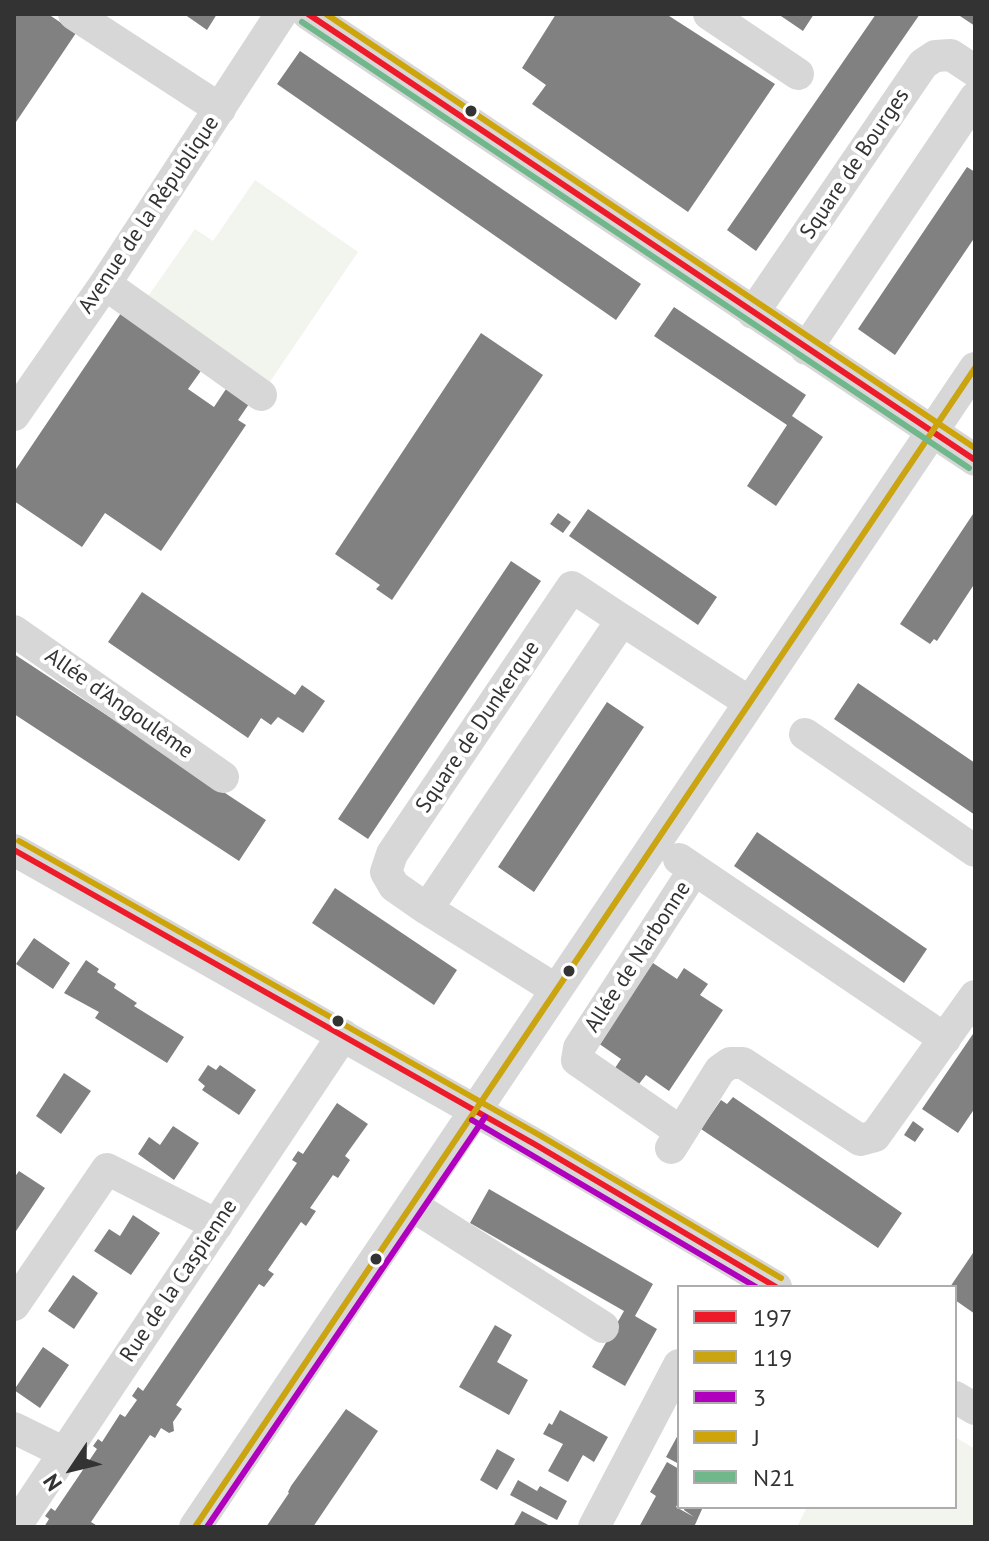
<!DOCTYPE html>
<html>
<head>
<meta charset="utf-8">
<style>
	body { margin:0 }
	#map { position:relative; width:989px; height:1541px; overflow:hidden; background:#fff; font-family:"PT Sans",sans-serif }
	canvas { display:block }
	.frame { position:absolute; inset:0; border:16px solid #333; pointer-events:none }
	.legend { position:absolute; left:677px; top:1285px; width:280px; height:224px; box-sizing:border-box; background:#fff; border:2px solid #adadad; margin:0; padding:10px 14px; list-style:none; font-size:24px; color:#333 }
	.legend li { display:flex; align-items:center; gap:16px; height:40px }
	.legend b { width:40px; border:2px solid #adadad }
	.north { position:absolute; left:32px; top:1429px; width:80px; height:80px; -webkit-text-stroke:6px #fff; paint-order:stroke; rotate:235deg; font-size:22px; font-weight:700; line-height:32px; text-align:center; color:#333 }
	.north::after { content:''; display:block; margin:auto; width:28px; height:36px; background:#333; clip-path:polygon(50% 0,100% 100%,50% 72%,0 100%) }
</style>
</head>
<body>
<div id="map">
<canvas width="989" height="1541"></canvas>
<div class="frame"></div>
<ul class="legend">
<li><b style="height:10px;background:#ed1b29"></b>197</li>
<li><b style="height:10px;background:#caa411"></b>119</li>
<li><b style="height:10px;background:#b100bd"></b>3</li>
<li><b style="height:10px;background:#cda40a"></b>J</li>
<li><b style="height:10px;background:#70b78b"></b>N21</li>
</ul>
<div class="north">N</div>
</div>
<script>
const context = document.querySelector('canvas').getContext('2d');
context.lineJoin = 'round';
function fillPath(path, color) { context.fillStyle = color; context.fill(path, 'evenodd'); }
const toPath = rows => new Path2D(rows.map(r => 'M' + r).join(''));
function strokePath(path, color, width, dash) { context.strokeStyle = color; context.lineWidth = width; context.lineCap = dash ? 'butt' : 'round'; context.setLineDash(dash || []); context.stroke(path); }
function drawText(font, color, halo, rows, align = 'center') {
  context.font = font + ' "PT Sans",sans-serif'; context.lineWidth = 8; context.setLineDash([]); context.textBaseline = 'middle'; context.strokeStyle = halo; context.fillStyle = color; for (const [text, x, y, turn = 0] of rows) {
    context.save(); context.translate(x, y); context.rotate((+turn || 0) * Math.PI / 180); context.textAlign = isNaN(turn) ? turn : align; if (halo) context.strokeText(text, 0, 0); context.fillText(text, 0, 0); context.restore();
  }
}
fillPath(toPath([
	[255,180,358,252,265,389,144,302,195,229,213,241],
	[955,1437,975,1449,975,1527,797,1527,807,1507,955,1507]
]), '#f1f5ed');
fillPath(toPath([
	[14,14,48,14,76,33,14,125],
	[184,14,217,14,207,30],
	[556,14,666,14,775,84,688,212,532,104,546,85,522,68],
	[778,14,814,14,803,31],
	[876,14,920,14,756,251,727,230],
	[957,14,975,14,975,26],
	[300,51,641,284,616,320,277,84],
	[967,167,975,172,975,237,895,355,858,329],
	[674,307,806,395,792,416,823,437,776,506,747,486,787,425,654,336],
	[121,313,203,368,188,389,214,407,228,386,251,401,238,420,246,425,161,551,105,513,82,547,14,501,14,472],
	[481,333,543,375,392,600,376,589,380,585,335,554],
	[588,509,717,597,698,625,569,536],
	[975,511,975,583,937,641,934,639,930,644,900,624],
	[558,513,571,522,563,533,550,524],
	[511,561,541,581,368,839,338,819],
	[142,592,295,695,302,685,325,701,303,733,278,717,271,725,261,718,248,738,108,642],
	[14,654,266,820,239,861,14,714],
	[858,683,975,763,975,815,834,719],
	[607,702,644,727,534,892,498,867],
	[757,832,927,949,904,983,734,866],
	[335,888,457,970,434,1005,312,923],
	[34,938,70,963,53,989,16,964],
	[86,960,99,969,97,972,116,984,114,988,137,1003,134,1006,184,1037,167,1063,95,1018,99,1012,64,993],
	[653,963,677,979,684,968,708,984,700,995,723,1010,669,1091,646,1075,639,1084,615,1068,621,1059,598,1043],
	[975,1031,975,1108,958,1133,922,1109],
	[208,1065,216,1070,220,1065,256,1090,239,1115,202,1090,205,1086,198,1080],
	[64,1073,91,1091,61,1134,36,1116],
	[733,1097,902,1213,878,1248,701,1129,721,1100,727,1104],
	[337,1103,368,1124,345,1156,350,1160,338,1178,333,1175,310,1208,316,1211,306,1226,301,1222,268,1270,274,1274,264,1287,259,1284,176,1405,182,1409,173,1422,174,1431,169,1433,161,1428,155,1438,150,1435,91,1522,99,1527,44,1527,49,1519,45,1516,51,1508,55,1511,97,1449,93,1446,98,1439,102,1442,120,1414,125,1417,137,1400,132,1396,138,1387,143,1391,297,1163,292,1160,298,1151,303,1154],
	[913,1121,924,1129,915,1142,904,1135],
	[173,1126,199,1143,174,1180,138,1154,149,1137,160,1145],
	[19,1171,45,1188,16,1231,14,1178],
	[489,1189,653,1284,635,1316,657,1329,625,1386,592,1367,624,1311,470,1223],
	[133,1215,160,1233,131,1275,94,1251,109,1229,120,1236],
	[975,1250,975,1314,955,1300,955,1287,950,1287],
	[73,1275,98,1293,74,1329,48,1311],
	[495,1325,512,1335,497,1362,528,1380,509,1415,459,1387],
	[43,1347,69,1365,40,1408,14,1390],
	[346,1409,378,1431,313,1527,266,1527,289,1493,288,1492,291,1486],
	[560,1410,608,1437,594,1462,583,1455,568,1482,548,1471,563,1444,543,1434,549,1423,552,1425],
	[679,1433,679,1464,666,1457],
	[497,1449,515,1459,497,1490,480,1480],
	[667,1462,679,1469,679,1502,676,1507,694,1517,684,1510,685,1507,703,1507,694,1527,639,1527,656,1496,650,1492],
	[518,1480,537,1491,540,1486,567,1501,557,1520,510,1495],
	[522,1511,552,1527,513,1527]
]), '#818181');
strokePath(toPath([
	[74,14,220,109],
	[308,14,975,460],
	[709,14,798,74],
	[105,284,261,395],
	[753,313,923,64,935,56,951,55,975,71],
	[806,349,975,98],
	[14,415,105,284,281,14],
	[622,620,749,702],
	[14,631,223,777],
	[805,734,975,851],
	[14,850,536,1145,776,1287],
	[679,859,945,1039],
	[427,909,622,620,572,587,392,854,386,872,394,886,427,909,555,989],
	[681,1132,577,1060,579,1048,694,870],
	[671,1148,720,1070,730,1063,743,1063,860,1140,875,1136,975,996],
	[413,1206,603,1327],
	[14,1305,107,1169,217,1225],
	[955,1397,975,1409],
	[14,1428,65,1453],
	[15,1527,343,1035],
	[195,1527,975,368],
	[594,1527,679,1365]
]), '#d7d7d7', 32);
strokePath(toPath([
	[308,14,975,460],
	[14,850,536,1145,776,1287]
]), '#ed1b29', 6);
strokePath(toPath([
	[195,1527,975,368]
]), '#caa411', 6);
strokePath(toPath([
	[472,1120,756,1287],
	[207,1527,485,1117]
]), '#b100bd', 6);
strokePath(toPath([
	[326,14,975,448],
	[19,841,541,1136,781,1278]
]), '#cda40a', 6);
strokePath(toPath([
	[302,22,969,468]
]), '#70b78b', 6);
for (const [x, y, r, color] of [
	[471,111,7,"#333"],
	[569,971,7,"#333"],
	[338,1021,7,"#333"],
	[376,1259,7,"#333"]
]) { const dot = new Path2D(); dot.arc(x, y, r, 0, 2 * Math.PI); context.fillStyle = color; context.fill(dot); strokePath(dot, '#fff', 3); }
drawText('22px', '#333', '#fff', [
	["Square de Bourges",855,164,-56],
	["Avenue de la République",149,215,-56],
	["Allée d'Angoulême",119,704,35],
	["Square de Dunkerque",478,727,-56],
	["Allée de Narbonne",638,957,-57],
	["Rue de la Caspienne",179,1281,-56]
]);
</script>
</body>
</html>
